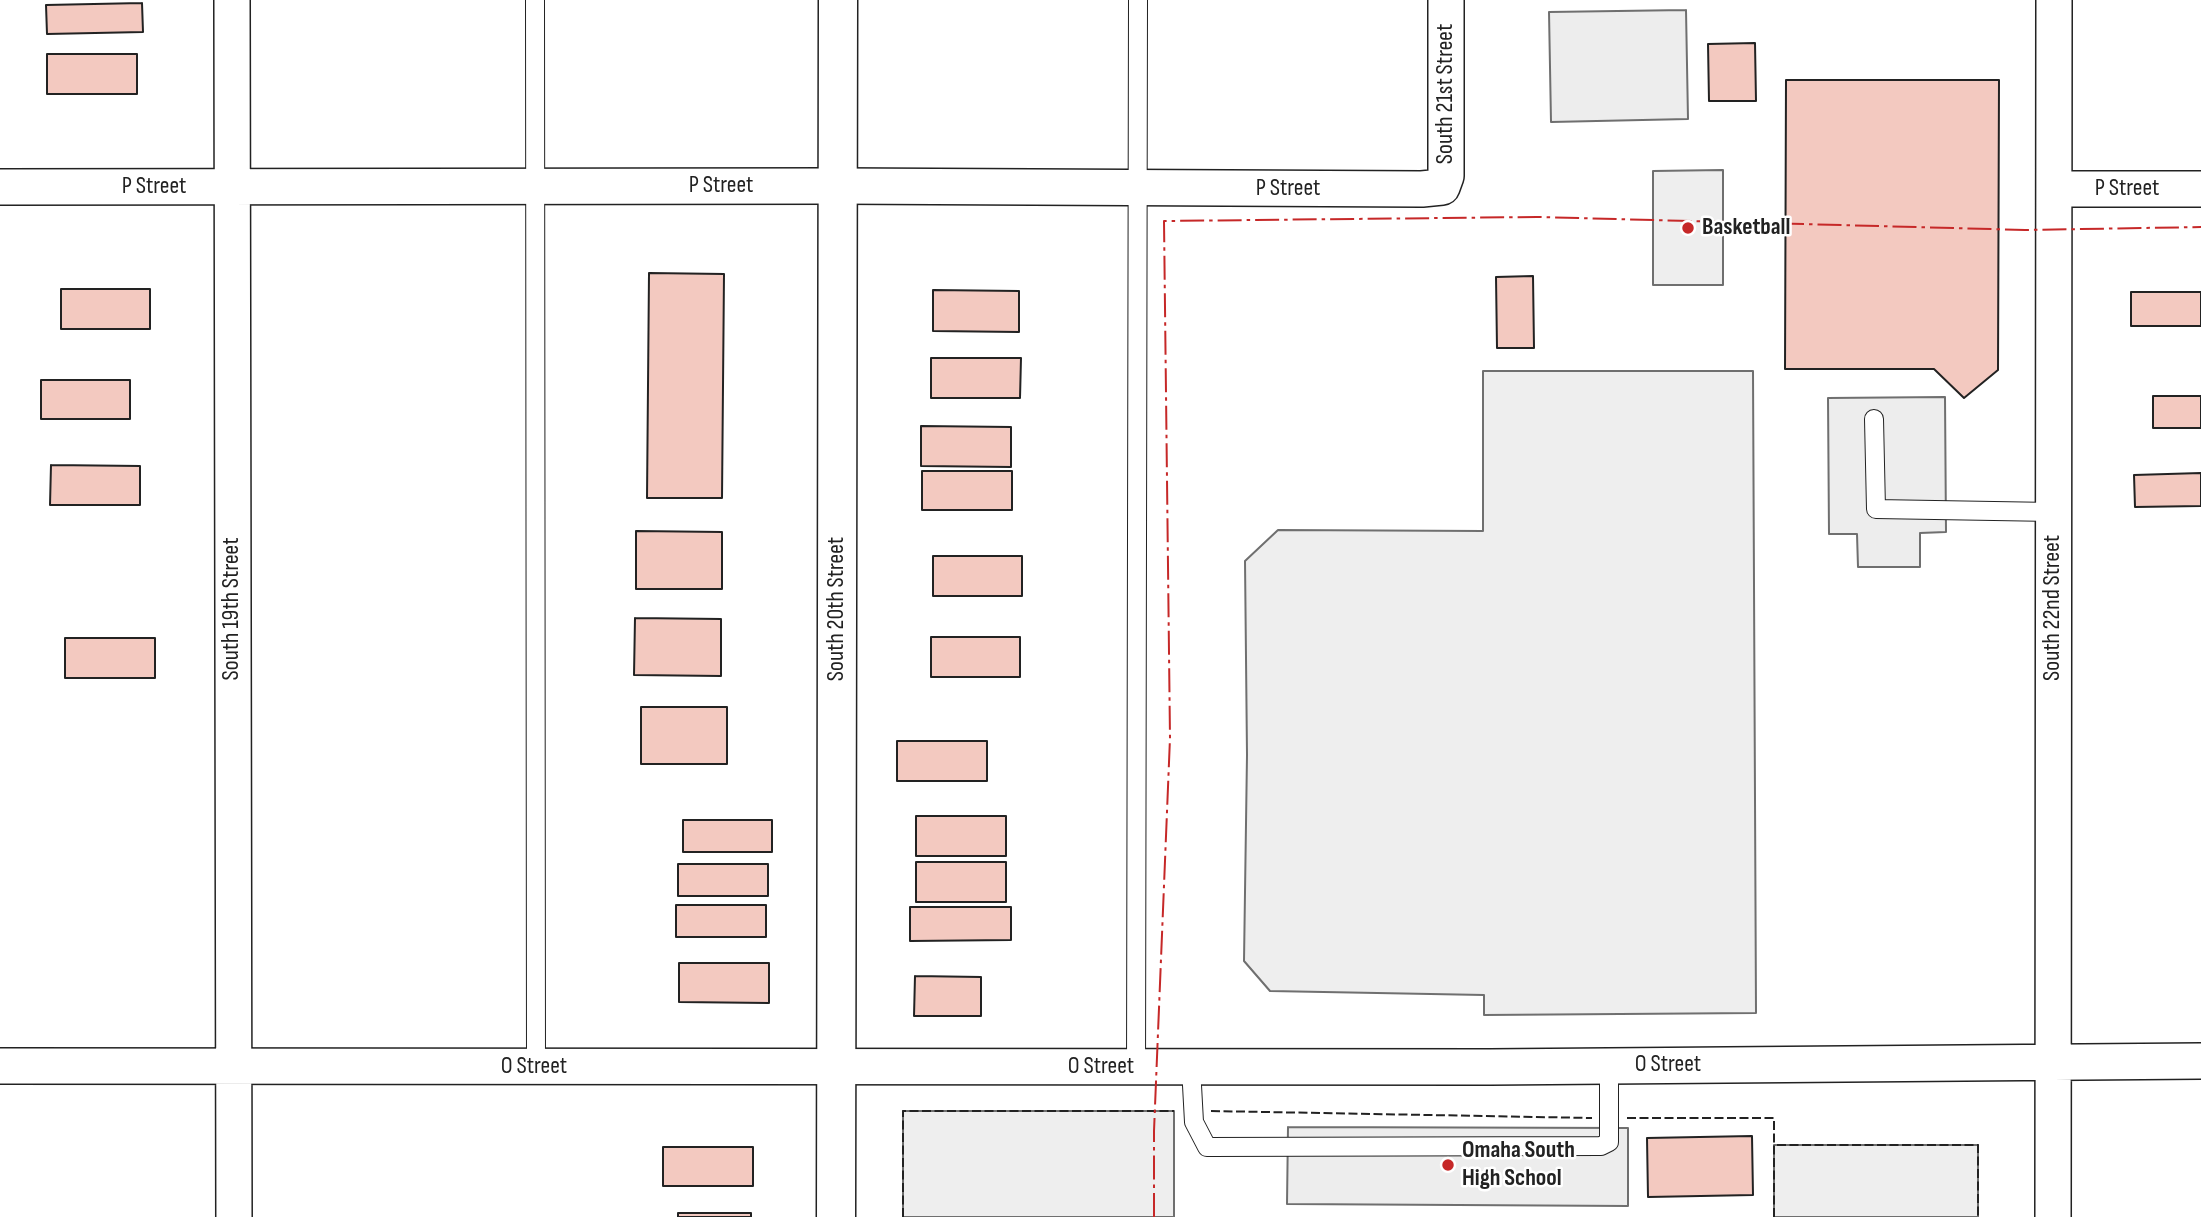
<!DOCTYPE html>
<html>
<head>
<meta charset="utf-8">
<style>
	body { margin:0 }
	canvas { display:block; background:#fff }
</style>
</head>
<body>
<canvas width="2201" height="1217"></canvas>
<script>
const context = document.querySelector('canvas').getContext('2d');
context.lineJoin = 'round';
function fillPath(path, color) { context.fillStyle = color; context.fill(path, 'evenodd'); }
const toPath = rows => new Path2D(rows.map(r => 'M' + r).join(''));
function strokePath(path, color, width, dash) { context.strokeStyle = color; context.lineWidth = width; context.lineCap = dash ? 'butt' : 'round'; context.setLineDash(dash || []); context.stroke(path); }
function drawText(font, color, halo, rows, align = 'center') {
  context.font = font + ' "Sofia Sans Condensed",sans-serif'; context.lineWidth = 5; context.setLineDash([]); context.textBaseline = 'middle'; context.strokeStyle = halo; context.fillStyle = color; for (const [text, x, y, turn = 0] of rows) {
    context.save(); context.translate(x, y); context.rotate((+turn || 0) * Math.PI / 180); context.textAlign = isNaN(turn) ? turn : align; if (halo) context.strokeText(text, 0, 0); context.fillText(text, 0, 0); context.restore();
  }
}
const green = toPath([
	[1723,170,1723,285,1653,285,1653,171,1723,170],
	[1483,371,1753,371,1756,1013,1484,1015,1484,995,1270,991,1244,961,1247,755,1245,561,1278,530,1483,531,1483,371],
	[903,1111,1174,1111,1174,1217,903,1217,903,1111],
	[1774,1145,1978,1145,1978,1217,1774,1217,1774,1145]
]);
fillPath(green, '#eee');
strokePath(green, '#6f6f6f', 2);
const parking = toPath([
	[1686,10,1688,119,1551,122,1549,12,1686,10],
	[1945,397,1946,532,1920,533,1920,567,1858,567,1857,534,1829,534,1828,398,1945,397],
	[1288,1127,1628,1128,1628,1206,1287,1204,1288,1127]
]);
fillPath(parking, '#ededed');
strokePath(parking, '#6f6f6f', 2);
const building = toPath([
	[142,3,143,32,47,34,46,5,142,3],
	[1755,43,1756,101,1709,101,1708,44,1755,43],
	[47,54,137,54,137,94,47,94,47,54],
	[1786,80,1999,80,1998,370,1964,398,1934,369,1785,369,1786,80],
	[649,273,724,274,722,498,647,498,649,273],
	[1533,276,1534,348,1497,348,1496,277,1533,276],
	[61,289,150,289,150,329,61,329,61,289],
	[933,290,1019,291,1019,332,933,331,933,290],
	[2131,292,2201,292,2201,326,2131,326,2131,292],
	[931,358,1021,358,1020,398,931,398,931,358],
	[41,380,130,380,130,419,41,419,41,380],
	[2153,396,2201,396,2201,428,2153,428,2153,396],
	[921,426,1011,427,1011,467,921,466,921,426],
	[51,465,140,466,140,505,50,505,51,465],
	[922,471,1012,471,1012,510,922,510,922,471],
	[2201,473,2201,506,2135,507,2134,475,2201,473],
	[636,531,722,532,722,589,636,589,636,531],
	[933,556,1022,556,1022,596,933,596,933,556],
	[635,618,721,619,721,676,634,675,635,618],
	[931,637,1020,637,1020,677,931,677,931,637],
	[65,638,155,638,155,678,65,678,65,638],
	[641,707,727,707,727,764,641,764,641,707],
	[897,741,987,741,987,781,897,781,897,741],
	[916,816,1006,816,1006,856,916,856,916,816],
	[683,820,772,820,772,852,683,852,683,820],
	[916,862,1006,862,1006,902,916,902,916,862],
	[678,864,768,864,768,896,678,896,678,864],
	[676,905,766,905,766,937,676,937,676,905],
	[910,907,1011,907,1011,940,910,941,910,907],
	[679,963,769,963,769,1003,679,1002,679,963],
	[915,976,981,977,981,1016,914,1016,915,976],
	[1752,1136,1753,1195,1648,1197,1647,1138,1752,1136],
	[663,1147,753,1147,753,1186,663,1186,663,1147],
	[678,1213,751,1213,751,1217,678,1217,678,1213]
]);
fillPath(building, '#f3c9c0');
strokePath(building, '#222', 2);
const lane = toPath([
	[535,0,536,1067],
	[1874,419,1876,509,2053,512],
	[1136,1067,1138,0],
	[1191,1067,1194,1122,1207,1147,1601,1146,1609,1142,1609,1065]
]);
const street = toPath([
	[232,0,234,1217],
	[0,187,838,186,1422,189,1442,187,1446,176,1446,0],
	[2054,189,2201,189],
	[0,1066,1490,1067,2201,1061],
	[2053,1217,2054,0]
]);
const secondary = toPath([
	[836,1217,838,0]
]);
strokePath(lane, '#222', 20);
strokePath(street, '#222', 38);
strokePath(secondary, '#222', 41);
strokePath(lane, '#fff', 18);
strokePath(street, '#fff', 35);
strokePath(secondary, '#fff', 38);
strokePath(toPath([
	[1211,1111,1592,1118],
	[1627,1118,1774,1118,1774,1145],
	[903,1217,903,1111,1174,1111],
	[1774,1217,1774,1145,1978,1145,1978,1217]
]), '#222', 2, [9, 3.5]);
strokePath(toPath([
	[1154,1217,1154,1131,1170,738,1164,221,1537,217,2025,230,2201,227]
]), '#c62828', 2, [24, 5, 3.5, 5]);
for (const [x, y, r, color] of [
	[1688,228,7,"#c62828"],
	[1448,1165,7,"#c62828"]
]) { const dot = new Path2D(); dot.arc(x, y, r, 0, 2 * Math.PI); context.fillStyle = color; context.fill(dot); strokePath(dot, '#fff', 2.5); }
drawText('24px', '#222', '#fff', [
	["South 21st Street",1446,94,-90],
	["P Street",721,186],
	["P Street",154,187],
	["P Street",1288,189],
	["P Street",2127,189],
	["South 22nd Street",2053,608,-90],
	["South 19th Street",232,609,-90],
	["South 20th Street",837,609,-90],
	["O Street",1668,1065],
	["O Street",534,1067],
	["O Street",1101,1067]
]);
drawText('bold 24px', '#222', '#fff', [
	["Basketball",1702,228],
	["Omaha South",1462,1151],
	["High School",1462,1179]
], 'left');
</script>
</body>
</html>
